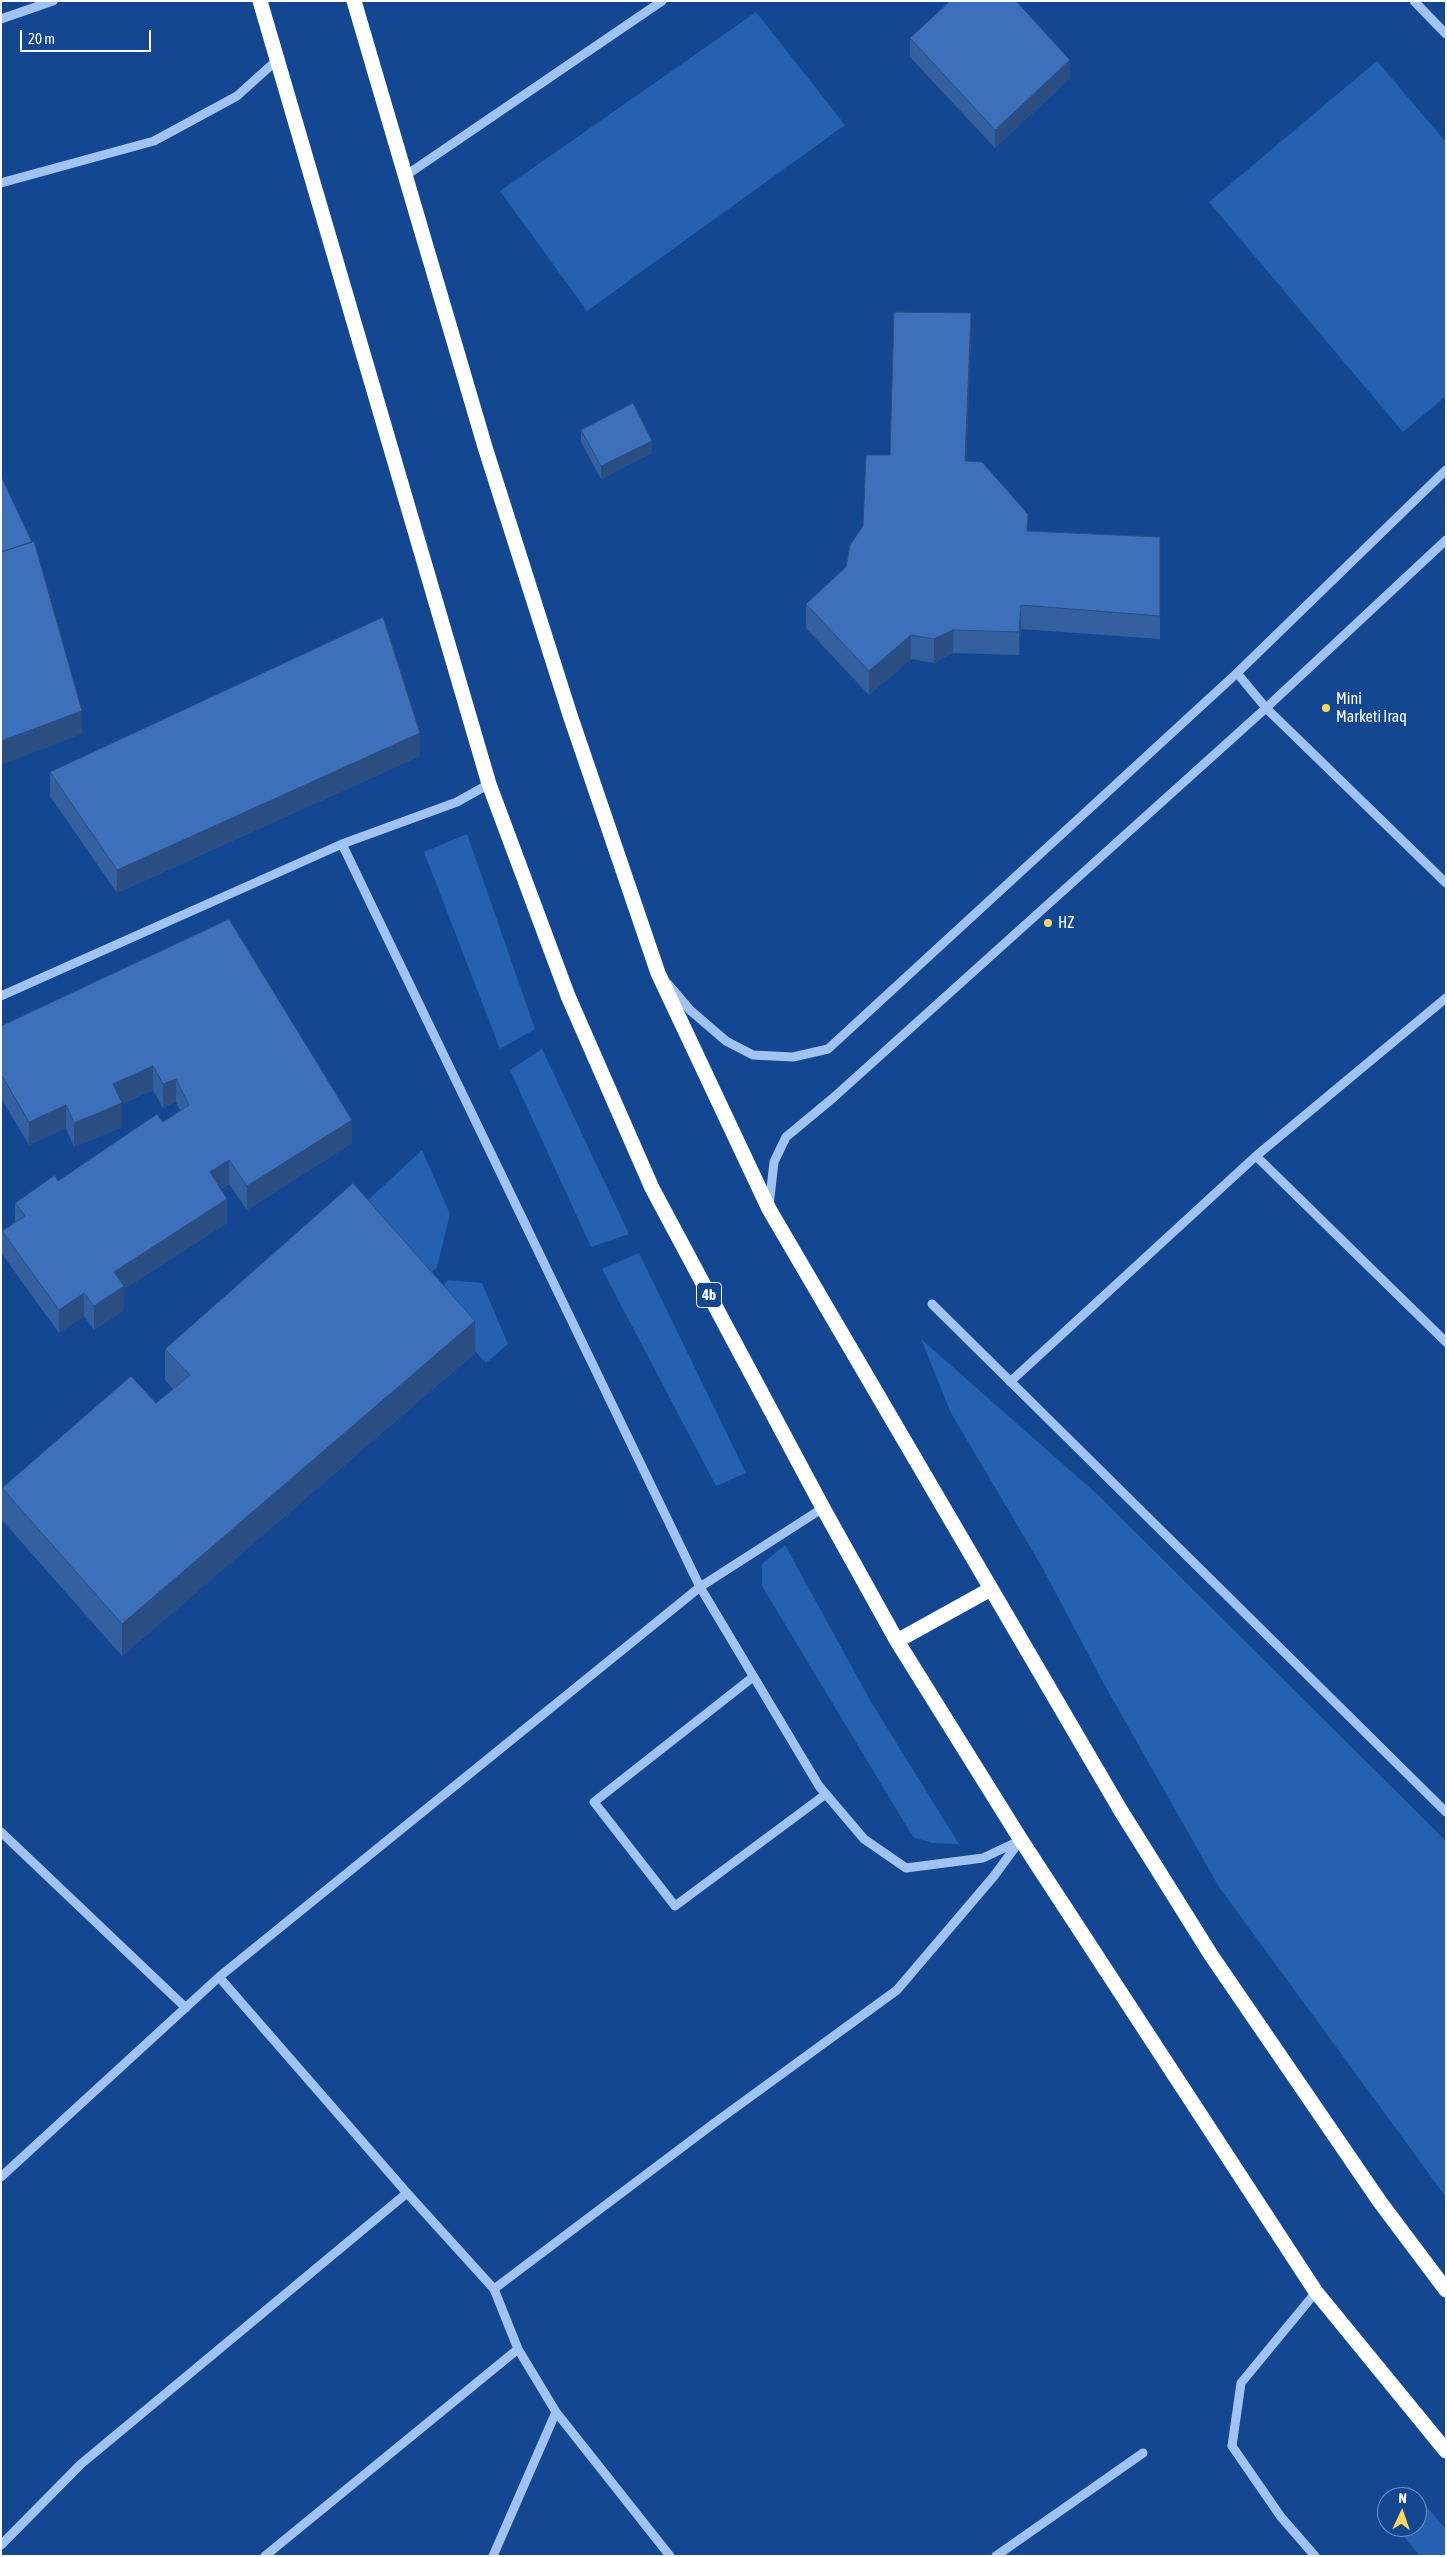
<!DOCTYPE html>
<html>
<head>
<meta charset="utf-8">
<style>
	body { margin:0 }
	#map { position:relative; width:1447px; height:2557px; overflow:hidden; background:#134792; font-family:"Asap Condensed",sans-serif }
	canvas { display:block }
	.frame { position:absolute; inset:0; border:2px solid #fff; pointer-events:none }
	.north { position:absolute; left:1377px; top:2487px; width:50px; height:50px; box-sizing:border-box; background:#134792; border:1px solid #7191be; border-radius:50%; rotate:3deg; font-size:14px; font-weight:700; line-height:20px; text-align:center; color:#fff }
	.north::after { content:''; display:block; margin:auto; width:18px; height:22px; background:#ffd661; clip-path:polygon(50% 0,100% 100%,50% 72%,0 100%) }
	.scale { position:absolute; left:20px; top:30px; width:131px; height:22px; box-sizing:border-box; border:2px solid #fff; border-top:0; padding-left:6px; font-size:15px; line-height:18px; white-space:nowrap; color:#fff; -webkit-text-stroke:4px #134792; paint-order:stroke }
</style>
</head>
<body>
<div id="map">
<canvas width="1447" height="2557"></canvas>
<div class="frame"></div>
<div class="north">N</div>
<div class="scale">20 m</div>
</div>
<script>
const context = document.querySelector('canvas').getContext('2d');
context.lineJoin = 'round';
function fillPath(path, color) { context.fillStyle = color; context.fill(path, 'evenodd'); }
const toPath = rows => new Path2D(rows.map(r => 'M' + r).join(''));
function strokePath(path, color, width, dash) { context.strokeStyle = color; context.lineWidth = width; context.lineCap = dash ? 'butt' : 'round'; context.setLineDash(dash || []); context.stroke(path); }
function drawText(font, color, halo, rows, align = 'center') {
  context.font = font + ' "Asap Condensed",sans-serif'; context.lineWidth = 4; context.setLineDash([]); context.textBaseline = 'middle'; context.strokeStyle = halo; context.fillStyle = color; for (const [text, x, y, turn = 0] of rows) {
    context.save(); context.translate(x, y); context.rotate((+turn || 0) * Math.PI / 180); context.textAlign = isNaN(turn) ? turn : align; if (halo) context.strokeText(text, 0, 0); context.fillText(text, 0, 0); context.restore();
  }
}
fillPath(toPath([
	[756,12,845,125,587,311,500,191],
	[1377,61,1446,142,1446,396,1403,432,1209,202],
	[467,834,535,1029,500,1049,424,852],
	[542,1049,629,1234,591,1247,510,1070],
	[422,1150,450,1214,437,1267,416,1286,353,1214],
	[639,1253,746,1473,716,1486,602,1269],
	[448,1280,482,1283,508,1344,486,1363,431,1303],
	[921,1339,1098,1495,1446,1841,1446,2197,1219,1887,1104,1684,1042,1567,951,1413],
	[785,1545,871,1702,959,1844,932,1843,913,1837,762,1586,762,1564],
	[1409,2486,1446,2529,1446,2556,1420,2556,1396,2527,1417,2527,1417,2497,1395,2497]
]), '#2560b1');
strokePath(toPath([
	[1414,1,1446,34],
	[1,19,53,1],
	[405,176,662,1],
	[1,183,154,141,237,96,277,60],
	[1237,673,1266,708,1446,883],
	[342,844,700,1587,819,1786,864,1839,906,1868,983,1858,1021,1840],
	[668,984,690,1010,726,1041,753,1055,793,1057,828,1049,1237,673,1446,470],
	[1,996,342,844,457,802,489,784],
	[1256,1156,1446,1342],
	[769,1206,774,1162,786,1137,833,1098,1266,708,1446,540],
	[932,1304,1446,1812],
	[1010,1382,1256,1156,1446,998],
	[753,1677,594,1802,675,1906,826,1794],
	[1,1832,186,2008],
	[219,1977,407,2193,494,2289,518,2349,556,2412,670,2556],
	[1,2177,219,1977,700,1587,823,1508],
	[494,2289,713,2124,897,1990,994,1876,1019,1842],
	[1,2545,81,2464,407,2193],
	[265,2556,518,2349],
	[493,2556,556,2412],
	[996,2556,1143,2453],
	[1315,2556,1281,2517,1232,2446,1241,2383,1316,2292]
]), '#a1c3f2', 9);
strokePath(toPath([
	[260,1,489,784,568,996,652,1188,823,1508,897,1641,1021,1840,1316,2292,1446,2451],
	[354,1,485,447,570,715,658,973,769,1209,1121,1811,1211,1955,1380,2202,1446,2290],
	[897,1641,989,1590]
]), '#fff', 15);
fillPath(toPath([
	[910,38,1070,78,995,148,910,57],
	[971,337,966,461,1028,531,1160,616,1160,639,1021,629,1019,655,953,653,934,663,911,659,869,695,806,628,806,604,846,567,863,526],
	[581,430,652,453,601,479,581,442],
	[420,756,117,893,50,796,50,772],
	[229,919,352,1143,247,1210,229,1184,221,1189,227,1223,124,1289,124,1310,94,1330,84,1316,59,1333,2,1254,2,1231,15,1222,15,1203,58,1181,163,1122,180,1110,176,1102,163,1108,153,1090,122,1104,122,1127,74,1147,66,1128,29,1145,1,1098,1,1026],
	[165,1349,475,1353,122,1656,2,1520,2,1488,156,1403,173,1389,165,1380]
]), '#3460a0');
fillPath(toPath([
	[1070,60,1070,78,995,148,995,130],
	[971,313,971,337,965,484,965,461],
	[652,441,652,453,601,479,601,466],
	[1021,605,1021,629,1019,655,1019,632],
	[953,630,953,653,934,663,934,639],
	[911,635,911,659,869,695,869,671],
	[82,711,82,734,1,765,1,741],
	[420,733,420,756,117,893,117,870],
	[153,1066,153,1090,122,1104,122,1127,74,1147,74,1123,113,1084],
	[176,1079,176,1102,163,1108,163,1084],
	[66,1105,66,1128,29,1145,29,1122],
	[352,1120,352,1143,247,1210,247,1186],
	[229,1160,229,1184,210,1196,210,1172],
	[227,1199,227,1223,124,1289,124,1310,94,1330,94,1306,114,1272],
	[84,1293,84,1316,59,1333,59,1310],
	[475,1321,475,1353,122,1656,122,1624]
]), '#2a4e82');
const building = toPath([
	[950,1,1016,1,1070,60,995,130,910,38,950,1],
	[894,312,971,313,965,461,982,462,1028,514,1027,531,1160,537,1160,616,1021,605,1019,632,953,630,934,639,911,635,869,671,806,604,846,567,850,545,863,526,866,455,890,455,894,312],
	[633,403,652,441,601,466,581,430,633,403],
	[1,476,32,542,1,552,1,476],
	[34,541,82,711,1,741,1,552,34,541],
	[383,617,420,733,117,870,50,772,383,617],
	[229,919,352,1120,247,1186,229,1160,210,1172,227,1199,114,1272,124,1286,94,1306,84,1293,59,1310,2,1231,25,1216,15,1203,55,1175,58,1181,157,1114,163,1122,189,1105,176,1079,163,1084,153,1066,113,1084,122,1103,74,1123,66,1105,29,1122,1,1074,1,1026,229,919],
	[353,1183,475,1321,122,1624,2,1488,131,1376,156,1403,190,1375,165,1349,353,1183]
]);
fillPath(building, '#3c70ba');
strokePath(building, '#2a4e82', 1);
for (const [x, y, r, color] of [
	[1326,708,5,"#ffd661"],
	[1048,923,5,"#ffd661"]
]) { const dot = new Path2D(); dot.arc(x, y, r, 0, 2 * Math.PI); context.fillStyle = color; context.fill(dot); strokePath(dot, '#134792', 2); }
for (const [x, y, w] of [
	[709,1295,25]
]) { const box = new Path2D(); box.roundRect(x - w / 2, y - 12.5, w, 25, 4); context.fillStyle = '#134792'; context.fill(box); strokePath(box, '#fff', 1); }
drawText('bold 15px', '#fff', null, [
	["4b",709,1295]
]);
drawText('16px', '#fff', '#134792', [
	["Mini",1336,699],
	["Marketi Iraq",1336,717],
	["HZ",1058,923]
], 'left');
</script>
</body>
</html>
